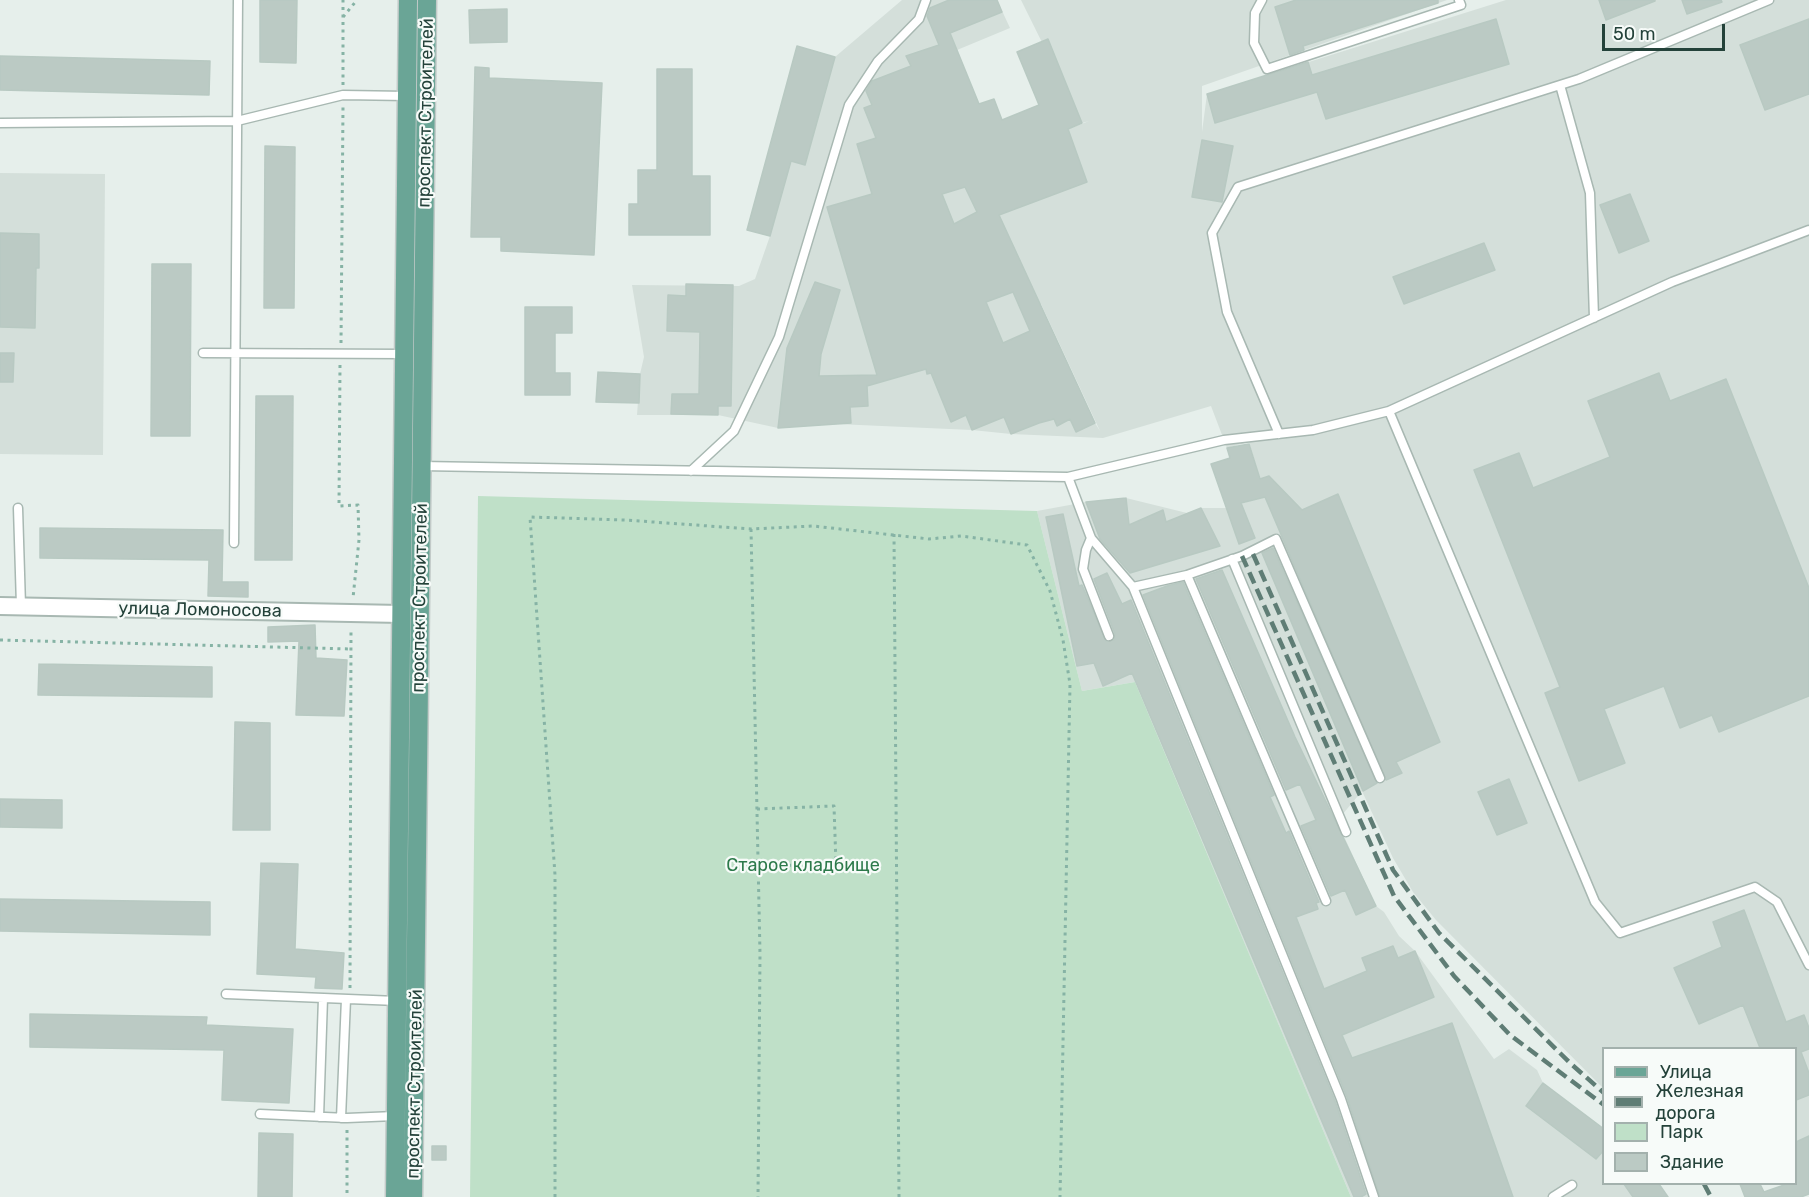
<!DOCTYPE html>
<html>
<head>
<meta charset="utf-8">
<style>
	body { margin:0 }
	#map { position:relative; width:1809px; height:1197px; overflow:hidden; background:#e6efeb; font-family:Rubik,sans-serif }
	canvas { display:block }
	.legend { position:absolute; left:1602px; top:1047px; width:195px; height:138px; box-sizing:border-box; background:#f7fbf9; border:2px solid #a3b1ad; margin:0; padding:8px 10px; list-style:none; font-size:18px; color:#24423a }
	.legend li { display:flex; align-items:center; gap:12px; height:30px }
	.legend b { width:30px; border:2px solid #a3b1ad }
	.scale { position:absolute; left:1602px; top:24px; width:123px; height:27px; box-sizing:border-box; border:3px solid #24423a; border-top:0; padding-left:8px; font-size:18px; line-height:21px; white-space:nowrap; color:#24423a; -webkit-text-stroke:4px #f7fbf9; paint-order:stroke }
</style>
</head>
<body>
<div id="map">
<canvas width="1809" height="1197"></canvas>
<ul class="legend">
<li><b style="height:8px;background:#6aa596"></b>Улица</li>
<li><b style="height:8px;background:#5f7d75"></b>Железная дорога</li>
<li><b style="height:16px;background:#bfe0c8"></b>Парк</li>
<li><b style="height:16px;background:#bbcac4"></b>Здание</li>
</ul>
<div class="scale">50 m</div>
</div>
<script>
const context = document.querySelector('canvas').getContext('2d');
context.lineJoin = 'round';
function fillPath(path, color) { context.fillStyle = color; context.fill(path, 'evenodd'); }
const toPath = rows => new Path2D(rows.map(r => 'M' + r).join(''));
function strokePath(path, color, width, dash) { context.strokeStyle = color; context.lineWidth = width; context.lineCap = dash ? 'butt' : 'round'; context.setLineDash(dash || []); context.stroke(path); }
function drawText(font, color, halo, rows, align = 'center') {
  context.font = font + ' Rubik,sans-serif'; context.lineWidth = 4.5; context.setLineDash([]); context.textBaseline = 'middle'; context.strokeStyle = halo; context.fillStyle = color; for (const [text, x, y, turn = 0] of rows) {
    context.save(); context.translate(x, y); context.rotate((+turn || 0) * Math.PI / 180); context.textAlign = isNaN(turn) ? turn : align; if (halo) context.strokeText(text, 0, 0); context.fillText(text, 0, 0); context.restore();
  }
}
fillPath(toPath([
	[902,0,997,0,1010,28,957,50,1000,156,1089,121,1082,123,1021,0,1447,0,1202,86,1202,132,1207,94,1506,0,1809,0,1809,1175,1796,1180,1796,1048,1604,1048,1603,1088,1436,920,1413,892,1393,858,1362,791,1337,821,1376,906,1384,912,1399,936,1415,951,1494,1059,1509,1049,1537,1070,1543,1083,1603,1129,1604,1184,1659,1184,1668,1197,1351,1197,1135,682,1082,691,1037,511,1086,502,1126,498,1187,513,1201,508,1227,508,1276,493,1269,476,1260,479,1249,442,1227,448,1211,406,1103,438,1011,434,972,430,837,424,778,428,718,415,637,415,640,374,644,357,632,285,739,286,755,279,770,236,791,161,805,164,835,57],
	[1040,304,1041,304,1100,431,1095,423],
	[0,173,105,174,103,455,0,454]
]), '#d4dfda');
fillPath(toPath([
	[478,496,1037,511,1082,691,1135,682,1351,1197,470,1197]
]), '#bfe0c8');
const building = toPath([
	[260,0,297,0,296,63,260,62,260,0],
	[949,0,997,0,1002,12,950,33,979,104,994,99,1002,120,1039,105,1017,52,1048,39,1082,123,1068,129,1087,182,999,215,1095,423,1076,432,1070,419,1057,426,1054,419,1039,423,1011,434,1004,417,972,430,966,415,951,422,931,373,927,374,926,369,867,386,868,406,850,407,851,423,778,428,787,348,815,282,840,290,821,354,819,376,877,375,827,207,872,194,857,144,876,138,864,108,872,105,866,91,872,81,911,66,906,56,939,45,927,16,930,8,949,0],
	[965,187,977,212,954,224,942,194,965,187],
	[1013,292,1030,331,1003,343,986,302,1013,292],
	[1296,0,1438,0,1438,3,1303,46,1304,50,1290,55,1275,7,1296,0],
	[1599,0,1655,0,1655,1,1606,20,1599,0],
	[1682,0,1721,0,1722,2,1687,14,1682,0],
	[507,9,507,42,470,43,469,10,507,9],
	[1496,19,1509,64,1326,119,1317,92,1215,123,1207,94,1308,62,1312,75,1496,19],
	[1809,19,1809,94,1765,110,1740,45,1809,19],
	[797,46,835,57,805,165,791,161,770,236,747,230,797,46],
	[0,56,210,61,209,95,0,90,0,56],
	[475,67,489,68,489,78,602,83,594,255,501,251,501,237,471,237,475,67],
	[657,69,692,69,692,176,710,176,710,235,629,235,629,204,638,204,638,170,657,170,657,69],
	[1202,140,1233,146,1222,202,1192,197,1202,140],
	[265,146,295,147,294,308,264,308,265,146],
	[1630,194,1649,241,1619,253,1600,205,1630,194],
	[0,233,39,234,39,268,36,268,35,328,0,327,0,233],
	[1484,243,1495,270,1404,304,1393,277,1484,243],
	[152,264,191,264,190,436,151,436,152,264],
	[686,284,733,285,731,406,718,406,718,415,671,414,672,394,699,394,700,332,667,331,668,295,686,296,686,284],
	[525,307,572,307,572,333,555,333,555,373,570,373,570,395,525,395,525,307],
	[0,353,14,353,13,382,0,382,0,353],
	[598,372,640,374,639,403,596,402,598,372],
	[1659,373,1670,401,1726,379,1809,588,1809,696,1719,732,1712,715,1680,728,1664,686,1604,709,1625,763,1579,781,1545,693,1560,687,1474,470,1519,453,1533,488,1610,457,1588,401,1659,373],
	[256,396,293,396,292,560,255,560,256,396],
	[1249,444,1260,479,1269,476,1302,510,1338,494,1440,742,1396,762,1402,773,1386,780,1265,497,1241,503,1255,538,1239,544,1211,464,1230,458,1227,448,1249,444],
	[1126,498,1129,525,1163,510,1166,522,1201,508,1220,546,1130,573,1100,539,1086,502,1126,498],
	[1063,514,1079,586,1082,585,1106,641,1114,640,1115,634,1094,579,1107,573,1122,604,1131,600,1335,1101,1366,1194,1361,1197,1354,1197,1132,673,1103,686,1094,663,1077,666,1046,517,1063,514],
	[40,528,223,530,222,582,248,582,248,597,208,596,209,560,40,558,40,528],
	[1273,548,1377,783,1363,791,1262,553,1273,548],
	[1222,570,1295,737,1376,906,1356,915,1345,890,1331,896,1301,826,1316,820,1300,784,1286,790,1196,579,1222,570],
	[1183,582,1274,795,1270,797,1286,833,1289,831,1319,902,1316,903,1318,909,1296,917,1324,989,1367,971,1362,958,1393,946,1398,958,1415,951,1434,997,1342,1035,1352,1058,1452,1023,1513,1197,1380,1197,1347,1097,1143,595,1167,586,1183,582],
	[315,625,316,658,347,660,344,716,296,715,299,641,268,642,268,627,315,625],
	[39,664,212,667,212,697,38,695,39,664],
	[235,722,270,723,270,830,233,830,235,722],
	[1509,779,1527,823,1497,835,1478,792,1509,779],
	[0,799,62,800,62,828,0,827,0,799],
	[261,863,298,864,295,949,344,953,342,989,315,988,316,977,257,974,261,863],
	[0,899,210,902,210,935,0,931,0,899],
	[1744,910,1786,1022,1804,1015,1809,1028,1809,1049,1801,1052,1809,1073,1809,1095,1796,1100,1796,1048,1760,1048,1743,1005,1699,1024,1674,968,1722,947,1713,922,1744,910],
	[30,1014,207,1017,206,1025,293,1029,289,1103,222,1100,224,1050,30,1047,30,1014],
	[1543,1083,1604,1129,1604,1150,1596,1159,1526,1106,1543,1083],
	[259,1133,293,1134,292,1197,258,1197,259,1133],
	[1809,1136,1809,1194,1801,1197,1745,1197,1740,1184,1760,1184,1764,1192,1787,1184,1796,1184,1796,1142,1809,1136],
	[432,1146,446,1146,446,1160,432,1160,432,1146],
	[1624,1184,1659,1184,1668,1197,1633,1197,1624,1184]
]);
fillPath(building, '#bbcac4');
strokePath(building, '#b8c9c2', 1.5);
const lane = toPath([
	[1262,0,1255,13,1254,43,1267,69,1461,5,1459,0],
	[1560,85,1590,193,1594,318],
	[0,123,237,121,343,95,407,96],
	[203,353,404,354],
	[1389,411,1595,902,1620,933,1755,887,1777,902,1809,965],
	[1279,434,1227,312,1212,233,1238,187,1579,79,1769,0],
	[421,466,1068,477,1224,440,1313,430,1389,411,1672,282,1809,230],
	[691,471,734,431,779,337,849,105,878,61,919,19,926,0],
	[1068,477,1091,538,1133,587,1341,1099,1374,1197],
	[18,508,21,606],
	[1091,538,1086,550,1083,569,1109,636],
	[234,543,238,0],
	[1232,559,1346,832],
	[1187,575,1326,901],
	[1133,587,1187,575,1242,556,1276,539,1380,778],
	[226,994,397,1001],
	[260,1114,347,1118,395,1116],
	[319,1117,323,998],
	[341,1118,346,999],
	[1553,1197,1572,1185]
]);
const street = toPath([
	[0,606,401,614]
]);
const primary = toPath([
	[395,1197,408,0],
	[413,1197,427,0]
]);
strokePath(lane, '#a8b8b2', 11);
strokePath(street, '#a8b8b2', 20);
strokePath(primary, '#c2cac8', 21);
strokePath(toPath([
	[343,17,357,0],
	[343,85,343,0],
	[341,343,343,107],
	[340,365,339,506,358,505,359,540,353,598],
	[751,529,760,954,758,1197],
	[894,534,899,1197],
	[0,640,351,649],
	[757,809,834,806,836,864,758,866],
	[350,988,351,629],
	[347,1130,347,1197],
	[555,1197,555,875,530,517,625,520,751,529,813,526,929,539,961,536,1027,545,1050,591,1063,640,1070,684,1060,1197]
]), '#86b3a5', 3, [3, 4.5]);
strokePath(lane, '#fff', 8);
strokePath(street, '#fff', 16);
strokePath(primary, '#6aa596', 18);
strokePath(toPath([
	[1253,554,1393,870,1439,933,1570,1063,1604,1093],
	[1242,556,1394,896,1454,976,1510,1035,1604,1105],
	[1704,1184,1711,1197]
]), '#5f7d75', 4.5, [12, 6]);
drawText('18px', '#24423a', '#f7fbf9', [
	["проспект Строителей",426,113,-89],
	["проспект Строителей",420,598,-89],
	["улица Ломоносова",200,610,1],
	["проспект Строителей",415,1084,-89]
]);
drawText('18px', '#2d7a4b', '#f7fbf9', [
	["Старое кладбище",803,866]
]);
</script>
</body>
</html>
